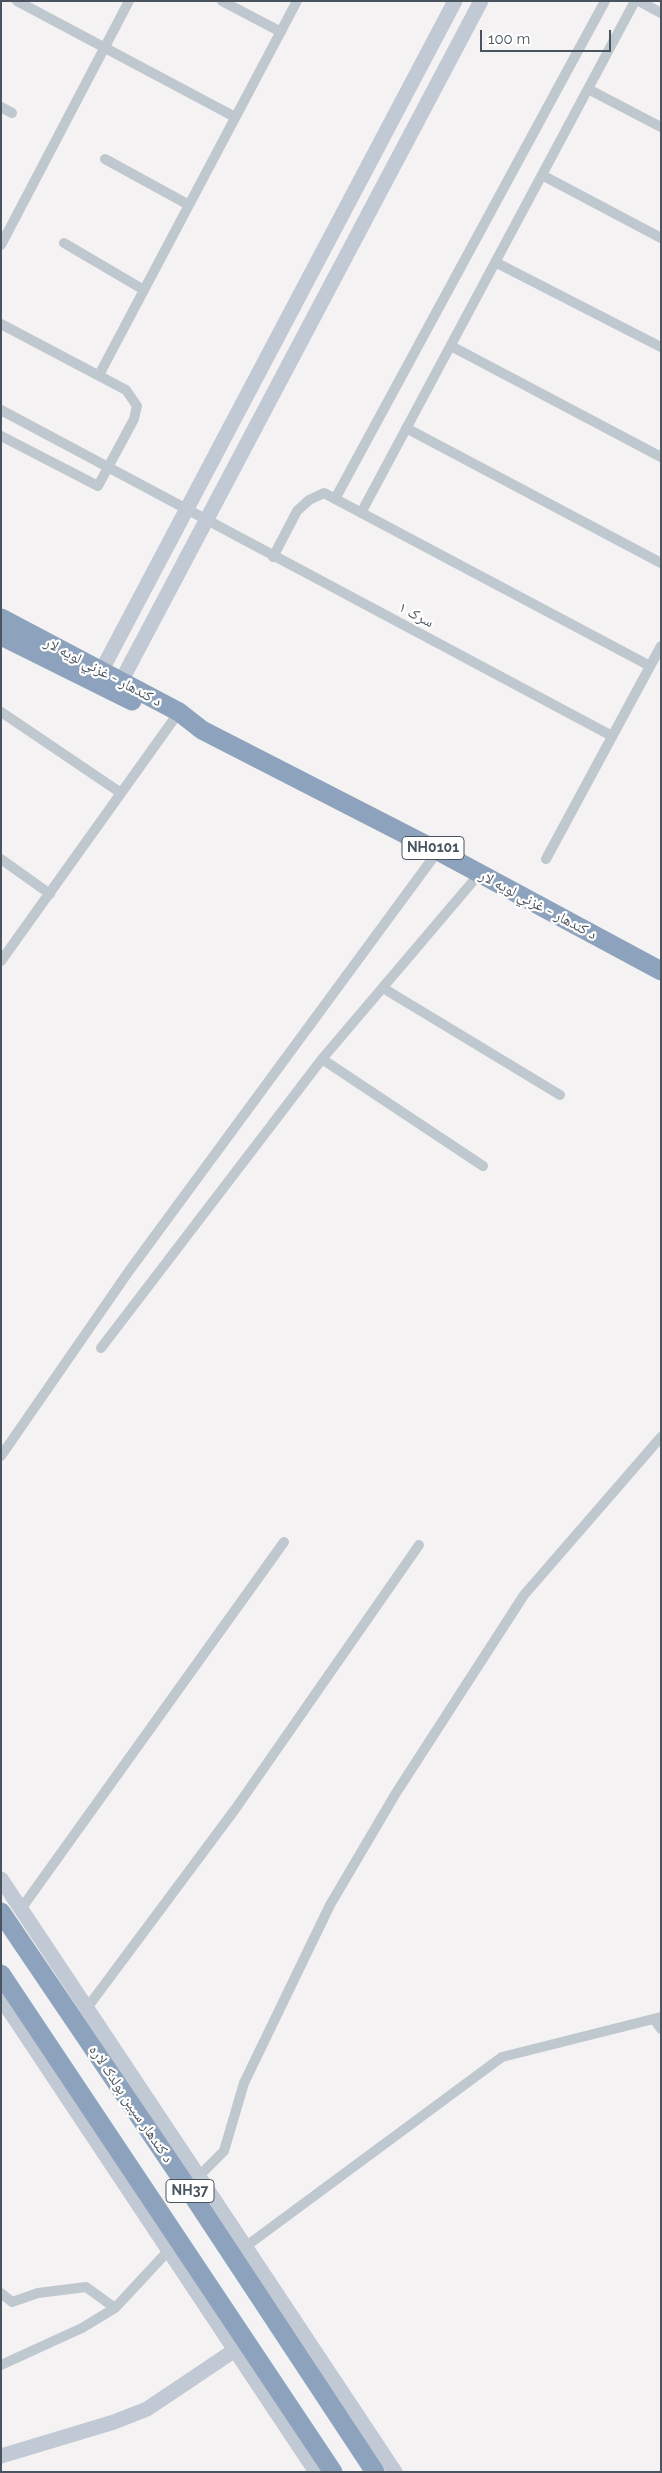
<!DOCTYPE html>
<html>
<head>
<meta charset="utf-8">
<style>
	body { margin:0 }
	#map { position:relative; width:662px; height:2473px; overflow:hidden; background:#f4f2f2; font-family:Raleway,sans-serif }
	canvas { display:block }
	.frame { position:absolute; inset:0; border:2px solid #4a545e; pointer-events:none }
	.scale { position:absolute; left:480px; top:30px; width:131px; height:22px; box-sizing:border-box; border:2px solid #4a545e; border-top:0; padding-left:6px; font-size:15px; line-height:18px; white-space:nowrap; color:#4a545e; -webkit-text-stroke:4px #fff; paint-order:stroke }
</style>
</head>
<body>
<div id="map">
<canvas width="662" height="2473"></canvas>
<div class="frame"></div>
<div class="scale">100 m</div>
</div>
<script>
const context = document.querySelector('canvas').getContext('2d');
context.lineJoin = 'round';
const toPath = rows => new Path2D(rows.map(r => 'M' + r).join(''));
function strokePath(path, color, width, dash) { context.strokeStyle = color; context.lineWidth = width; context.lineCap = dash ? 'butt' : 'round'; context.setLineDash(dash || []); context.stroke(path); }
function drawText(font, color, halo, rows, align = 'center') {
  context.font = font + ' Raleway,"Noto Naskh Arabic",sans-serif'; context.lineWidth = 4.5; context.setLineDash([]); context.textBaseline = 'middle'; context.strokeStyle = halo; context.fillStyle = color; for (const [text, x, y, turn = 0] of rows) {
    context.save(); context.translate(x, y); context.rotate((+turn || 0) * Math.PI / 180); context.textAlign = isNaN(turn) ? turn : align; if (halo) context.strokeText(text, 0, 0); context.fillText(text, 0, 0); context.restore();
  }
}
strokePath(toPath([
	[17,1,235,117],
	[222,1,281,32],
	[639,1,661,13],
	[588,89,661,127],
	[1,107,12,113],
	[105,159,189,205],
	[542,175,661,238],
	[64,243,144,290],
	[1,245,129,1],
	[495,262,661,347],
	[1,324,126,390,137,406,134,419,98,486,1,436],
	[451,346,661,457],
	[99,375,297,1],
	[1,410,612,736],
	[406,428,661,563],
	[335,499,605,1],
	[361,513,635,1],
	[273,557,297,511,309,500,324,493,650,666],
	[1,712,121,793],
	[1,859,50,894],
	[546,859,661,646],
	[1,961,179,712],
	[383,988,560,1095],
	[322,1059,483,1166],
	[101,1348,322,1059,480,873],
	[1,1456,129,1271,438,851],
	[21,1909,284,1542],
	[87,2008,236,1808,419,1545],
	[654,2019,661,2029],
	[199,2176,224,2151,244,2083,330,1905,396,1793,524,1595,661,1437],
	[245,2247,502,2057,661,2017],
	[1,2293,12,2302,38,2293,86,2287,115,2308],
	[1,2365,82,2328,115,2308,169,2250]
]), '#c0c8cf', 10);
strokePath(toPath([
	[96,681,455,1],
	[117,689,481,1],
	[1,1879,395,2472],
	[1,1998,316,2472],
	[1,2456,114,2422,147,2409,235,2350]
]), '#c1c9d4', 15);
strokePath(toPath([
	[1,618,179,712,202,730,438,851,661,971],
	[1,636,132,701],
	[1,1912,187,2187,375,2472],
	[1,1974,333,2472]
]), '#8da2bc', 19);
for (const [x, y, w] of [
	[433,848,62],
	[190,2191,48]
]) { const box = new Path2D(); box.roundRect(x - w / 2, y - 11.5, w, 23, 4); context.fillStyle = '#fff'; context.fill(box); strokePath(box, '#4a545e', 1); }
drawText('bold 14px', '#4a545e', null, [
	["NH0101",433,848],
	["NH37",190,2191]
]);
drawText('15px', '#4a545e', '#fff', [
	["سرک ۱",416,615,28],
	["د کندهار - غزني لويه لار",103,672,28],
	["د کندهار - غزني لويه لار",538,905,28],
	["د کندهار سپین بولدک لاره",131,2104,56]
]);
</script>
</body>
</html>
